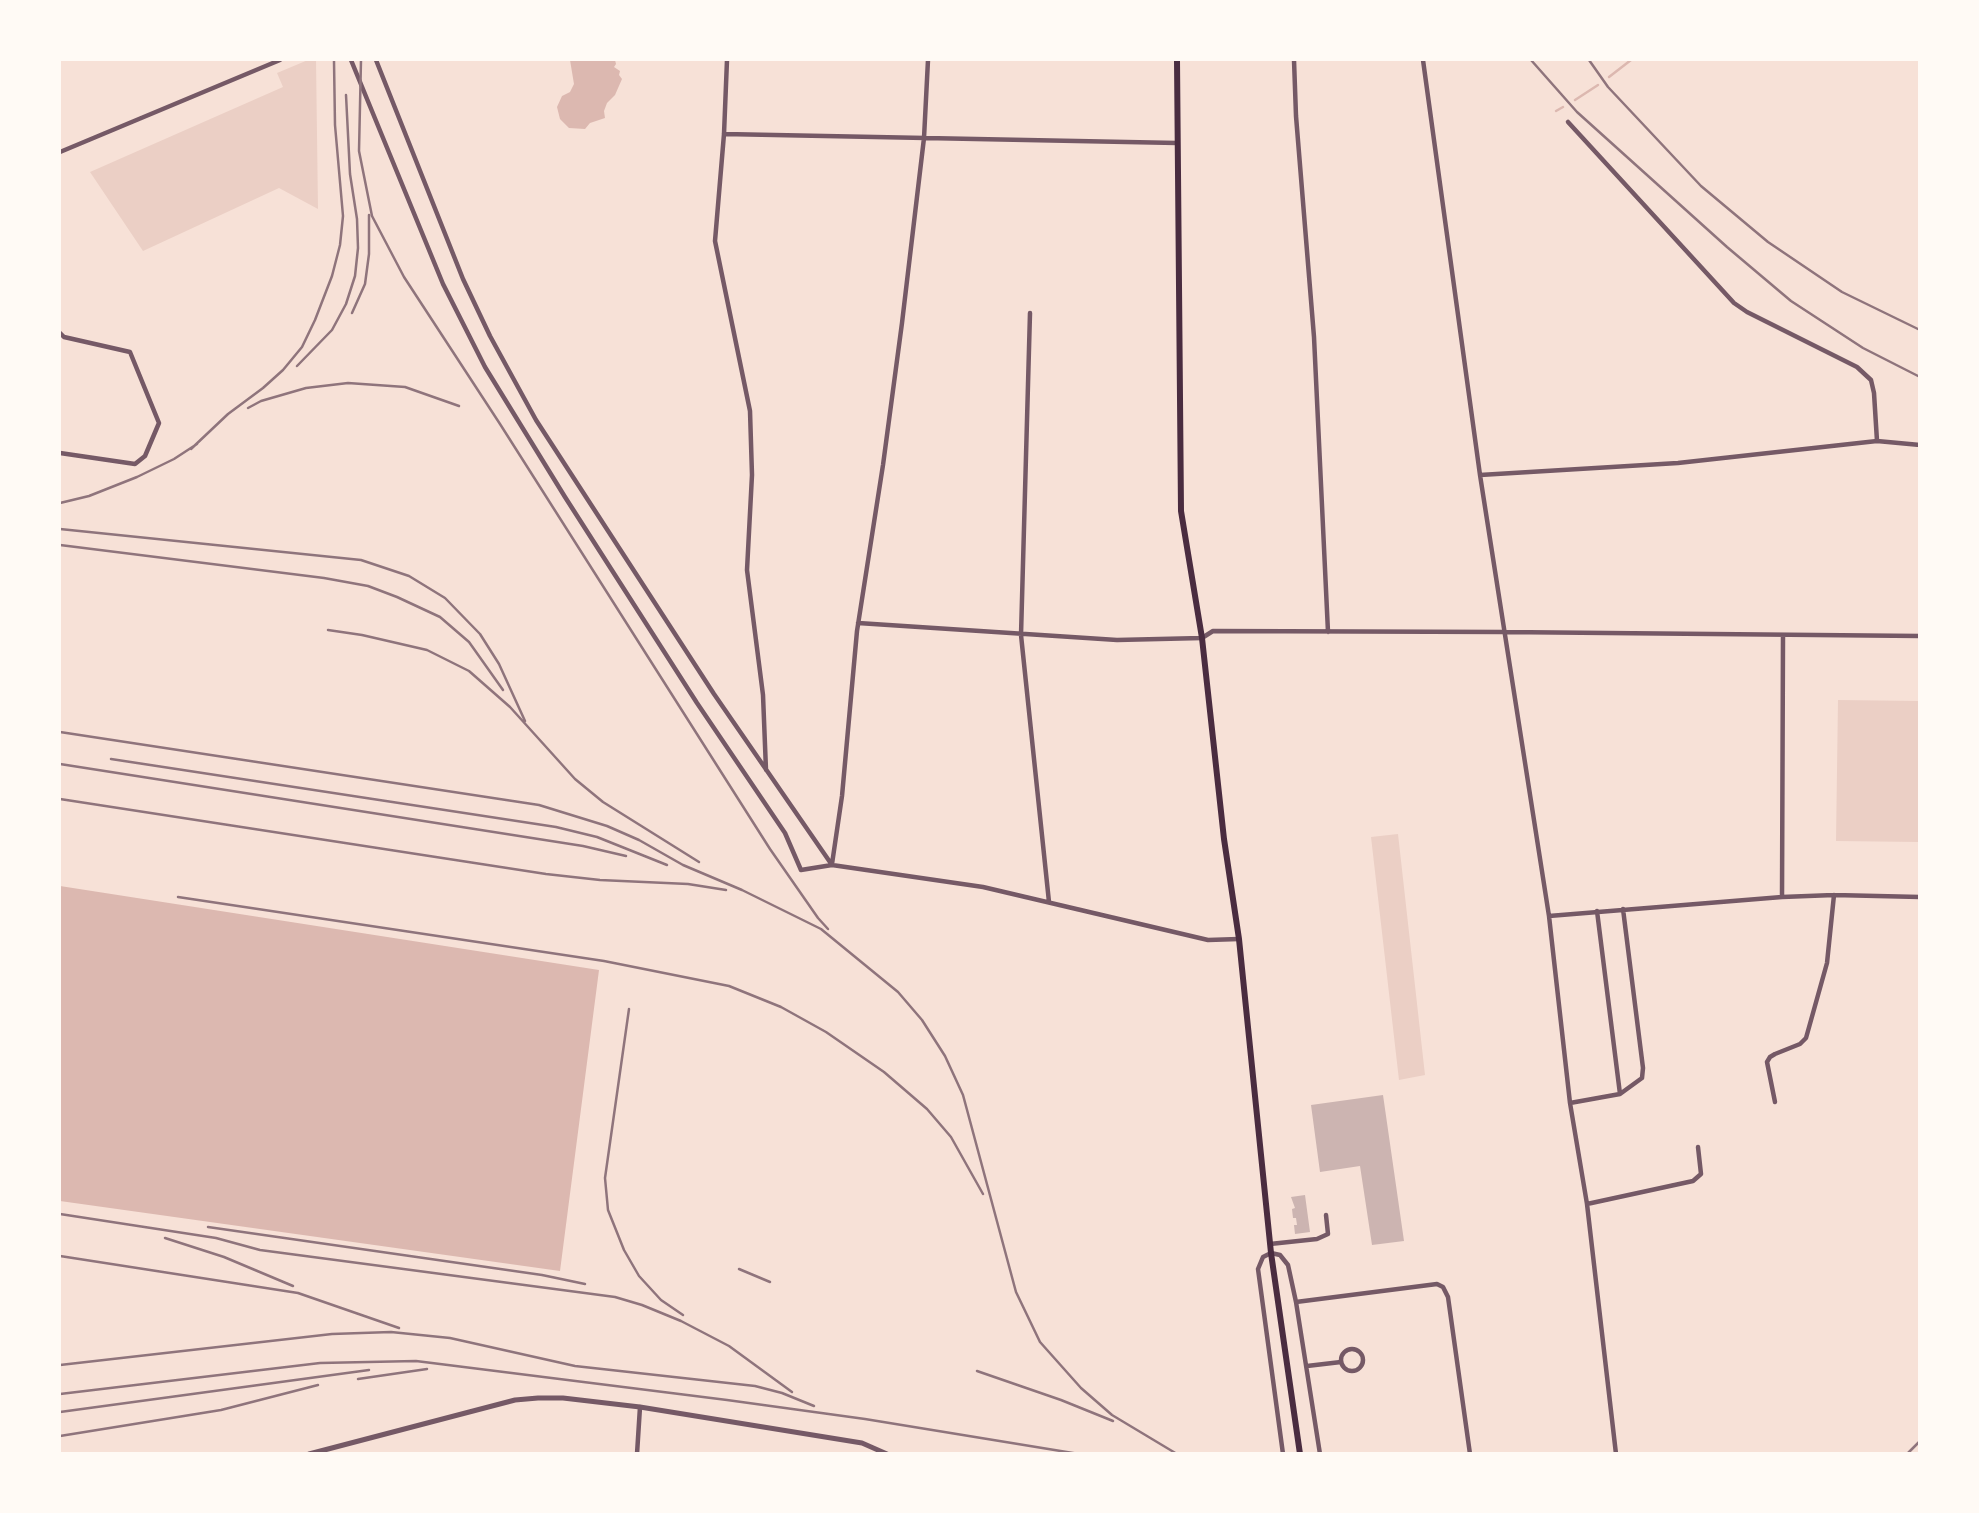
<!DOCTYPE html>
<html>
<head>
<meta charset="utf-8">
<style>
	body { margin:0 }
	#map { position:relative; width:1979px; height:1513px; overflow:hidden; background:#f7e1d7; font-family:Poppins,sans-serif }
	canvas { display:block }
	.frame { position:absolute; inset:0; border:61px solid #fffaf5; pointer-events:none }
</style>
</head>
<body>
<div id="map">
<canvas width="1979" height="1513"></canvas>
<div class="frame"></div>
</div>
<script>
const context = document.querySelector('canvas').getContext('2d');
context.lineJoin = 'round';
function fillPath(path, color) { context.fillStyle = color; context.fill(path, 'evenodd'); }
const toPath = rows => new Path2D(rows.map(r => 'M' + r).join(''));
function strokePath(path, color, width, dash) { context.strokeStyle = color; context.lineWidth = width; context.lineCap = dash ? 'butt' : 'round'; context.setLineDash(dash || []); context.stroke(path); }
fillPath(toPath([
	[308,60,316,60,318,209,279,188,143,251,90,172,283,87,277,73],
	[1838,700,1919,701,1919,842,1836,841],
	[1398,834,1425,1075,1399,1080,1371,837]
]), '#ebcfc5');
fillPath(toPath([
	[570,60,615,60,616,64,614,67,620,71,619,75,622,79,615,95,607,103,604,111,605,118,590,123,585,129,569,128,560,119,557,107,562,96,570,92,574,84],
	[60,886,599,970,560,1271,60,1201]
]), '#dcb8b0');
strokePath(toPath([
	[1609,77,1631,60],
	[1575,100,1598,85],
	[1556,111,1563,107]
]), '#dcb8b0', 2.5);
fillPath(toPath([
	[1383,1095,1404,1241,1372,1245,1360,1166,1320,1172,1311,1105],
	[1305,1195,1310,1232,1295,1234,1294,1225,1297,1225,1296,1218,1293,1218,1292,1209,1295,1208,1291,1197]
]), '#ccb4b1');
strokePath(toPath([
	[351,60,443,284,485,367,565,497,697,703,785,833,801,870,832,865,983,887,1208,940,1239,939],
	[376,60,463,279,490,336,536,420,714,694,832,865],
	[727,60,724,134,715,241,750,411,752,475,747,570,763,695,766,770],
	[1294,60,1296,116,1314,337,1328,632],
	[1423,60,1480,475,1549,916,1570,1103,1587,1204,1616,1454],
	[1568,122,1734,303,1747,312,1857,367,1871,380,1874,393,1877,441],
	[724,134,1177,143],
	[60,152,280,60],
	[1030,313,1021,635,1049,902],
	[60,333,64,337,130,352,159,423,145,456,135,464,60,453],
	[1480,475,1678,463,1877,441,1920,445],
	[858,623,1117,640,1202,638,1213,631,1503,632,1920,636],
	[832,864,842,796,857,631,883,465,902,323,924,138,928,60],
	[1782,897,1783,635],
	[1597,911,1620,1094],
	[1549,916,1782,897,1834,895,1920,897],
	[1775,1102,1767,1062,1770,1057,1775,1054,1800,1044,1806,1038,1827,963,1834,895],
	[1570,1103,1620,1094,1642,1078,1643,1068,1623,909],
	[1587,1204,1693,1181,1701,1174,1698,1147],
	[1270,1244,1317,1239,1328,1234,1326,1215],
	[1296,1302,1437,1284,1443,1287,1448,1297,1470,1454],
	'1341 1360a11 11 0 1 1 22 0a11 11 0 1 1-22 0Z',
	[1307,1366,1341,1362],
	[637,1454,640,1407],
	[1283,1454,1258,1269,1263,1257,1271,1253,1280,1255,1288,1265,1296,1302,1320,1454]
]), '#755966', 4.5);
strokePath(toPath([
	[309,1454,515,1400,538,1398,563,1398,640,1407,862,1443,887,1454]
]), '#755966', 5);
strokePath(toPath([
	[1177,60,1181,511,1202,638,1224,839,1239,939,1271,1253,1300,1454]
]), '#4a2c40', 6);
strokePath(toPath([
	[361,60,359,151,372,216,404,277,500,424,770,849,818,918,828,929],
	[1531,60,1577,112,1727,247,1791,301,1863,348,1920,377],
	[1589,60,1608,87,1701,186,1768,242,1842,292,1920,330],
	[352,313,365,284,369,254,369,215],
	[297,366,332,330,346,304,355,276,358,248,357,219,350,174,346,95],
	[248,408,261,401,306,388,348,383,405,387,459,406],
	[191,449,228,414,263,388,283,370,302,347,315,320,332,276,340,245,343,216,335,125,334,61],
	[60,503,89,496,137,477,174,459,197,444],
	[60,529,361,560,409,576,445,598,480,634,499,664,525,721],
	[60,545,324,578,368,586,397,597,440,617,469,642,503,690],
	[328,630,362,635,427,650,469,671,510,707,575,779,603,802,699,862],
	[60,732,539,805,607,826,639,840,683,865,742,890,821,929,898,992,922,1020,945,1056,963,1095,1016,1292,1040,1342,1081,1388,1112,1415,1177,1454],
	[111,759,556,827,597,837,667,865],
	[60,764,583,846,626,856],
	[60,799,546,874,600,880,688,884,726,890],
	[178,897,604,961,729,986,781,1007,826,1032,884,1072,927,1109,951,1137,983,1194],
	[629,1009,605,1178,608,1210,624,1250,639,1276,661,1300,683,1315],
	[60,1214,216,1238,260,1250,615,1297,642,1305,681,1321,729,1346,792,1392],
	[208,1227,542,1275,585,1284],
	[165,1238,224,1257,293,1286],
	[60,1256,298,1293,399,1328],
	[739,1269,770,1282],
	[60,1365,332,1334,391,1332,450,1338,575,1366,755,1386,782,1393,814,1406],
	[977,1371,1061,1400,1113,1421],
	[358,1379,427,1369],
	[60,1394,320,1363,416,1361,727,1400,865,1419,1079,1454],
	[60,1412,369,1370],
	[60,1436,221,1410,318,1385],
	[1907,1454,1920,1441]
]), '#8f747c', 2.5);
</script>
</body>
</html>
